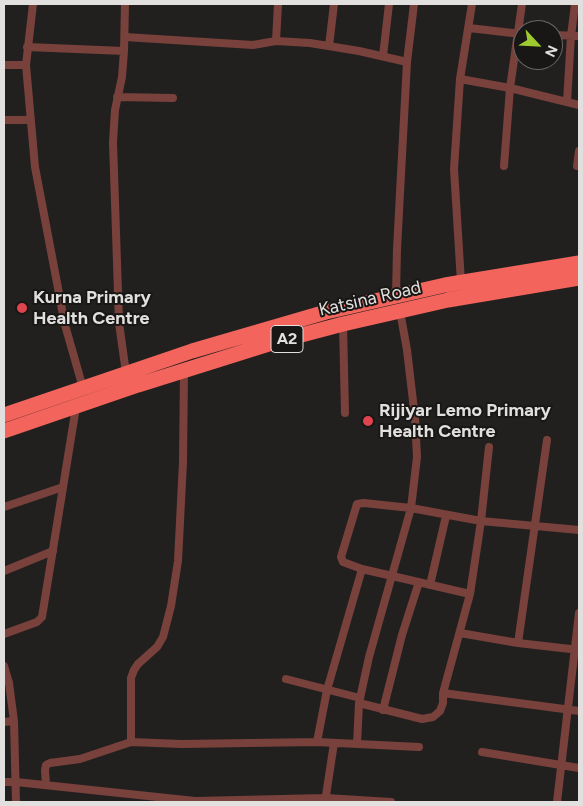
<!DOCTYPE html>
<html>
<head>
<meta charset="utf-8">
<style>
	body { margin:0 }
	#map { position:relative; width:583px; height:806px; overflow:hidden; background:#22201f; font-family:Figtree,sans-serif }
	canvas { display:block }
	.frame { position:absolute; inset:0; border:5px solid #e2e0df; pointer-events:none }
	.north { position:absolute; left:513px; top:20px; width:50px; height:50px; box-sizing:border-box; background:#191715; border:1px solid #696766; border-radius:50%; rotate:115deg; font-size:14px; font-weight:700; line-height:20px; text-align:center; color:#e2e0df }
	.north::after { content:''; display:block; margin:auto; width:18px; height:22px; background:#9dca2f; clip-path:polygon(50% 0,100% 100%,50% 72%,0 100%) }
</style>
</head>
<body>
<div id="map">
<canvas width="583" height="806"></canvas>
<div class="frame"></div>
<div class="north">N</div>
</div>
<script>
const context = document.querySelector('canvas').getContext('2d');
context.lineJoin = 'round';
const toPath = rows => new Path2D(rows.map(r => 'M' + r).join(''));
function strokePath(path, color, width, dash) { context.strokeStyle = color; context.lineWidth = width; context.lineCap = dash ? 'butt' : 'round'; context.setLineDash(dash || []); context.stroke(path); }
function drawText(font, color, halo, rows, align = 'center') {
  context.font = font + ' Figtree,sans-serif'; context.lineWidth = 4; context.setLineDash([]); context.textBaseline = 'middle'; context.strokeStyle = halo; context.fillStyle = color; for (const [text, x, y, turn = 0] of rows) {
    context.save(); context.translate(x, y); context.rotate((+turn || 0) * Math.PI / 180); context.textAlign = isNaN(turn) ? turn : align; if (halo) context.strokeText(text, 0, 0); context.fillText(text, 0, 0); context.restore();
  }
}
strokePath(toPath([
	[33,4,26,65,35,167,65,325,83,388],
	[125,4,124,51,122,77,115,110,113,142,119,323,126,373],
	[469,28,521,34],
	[553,35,579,36],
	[125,37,253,45,276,41,310,43,359,51,407,62],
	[276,41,278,4],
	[329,46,334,4],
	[27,47,124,51],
	[383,56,389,4],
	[4,65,26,65],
	[460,79,510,88,579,105],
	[117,97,173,98],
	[567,102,571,36,575,4],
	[4,120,30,120],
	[504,166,510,88,522,4],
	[577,166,579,151],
	[461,282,454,169,460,79,472,4],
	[396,295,397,249,407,62,414,4],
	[343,324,345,413],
	[4,507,63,487],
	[4,571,53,551],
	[430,585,446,516],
	[470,594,362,569,343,562,341,557,357,504,364,503,411,508,481,521,579,530],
	[460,633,518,643,579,650],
	[4,634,37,622,42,617,76,407],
	[518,643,547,440],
	[4,666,9,683,14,721,16,802],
	[286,679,360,698],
	[443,693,579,711],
	[359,703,422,719,433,717,440,711,443,703,443,693,470,594,481,521,489,447],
	[383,710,402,635,419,582],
	[4,722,14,721],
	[131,742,131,678,134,670,138,664,157,647,163,637,171,606,178,561,183,462,184,371],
	[317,742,327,690,362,569],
	[357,744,359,703,369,657,411,508,417,457,415,418,407,350,400,311],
	[482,752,579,768],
	[4,782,16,782,195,801,326,798,391,802],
	[46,785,45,770,46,765,50,763,80,759,131,742,181,744,317,742,419,747],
	[325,802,334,743],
	[557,802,579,613]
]), '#79413b', 8);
strokePath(toPath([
	[4,415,192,351,326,312,445,285,579,263],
	[4,431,138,385,275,342,343,324,448,300,579,278]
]), '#f3655c', 15);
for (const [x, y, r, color] of [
	[22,308,6,"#e0444e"],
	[368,421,6,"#e0444e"]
]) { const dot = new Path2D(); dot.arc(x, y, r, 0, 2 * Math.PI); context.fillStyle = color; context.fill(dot); strokePath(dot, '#191715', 2); }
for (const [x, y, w] of [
	[287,339,32]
]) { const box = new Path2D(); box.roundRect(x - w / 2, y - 13.5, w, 27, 4); context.fillStyle = '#191715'; context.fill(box); strokePath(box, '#e2e0df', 1); }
drawText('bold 16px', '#e2e0df', null, [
	["A2",287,339]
]);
drawText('bold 18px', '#e2e0df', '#191715', [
	["Kurna Primary",33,298],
	["Health Centre",33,319],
	["Rijiyar Lemo Primary",379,411],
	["Health Centre",379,432]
], 'left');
drawText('18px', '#e2e0df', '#191715', [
	["Katsina Road",370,299,-13]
]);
</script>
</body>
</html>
